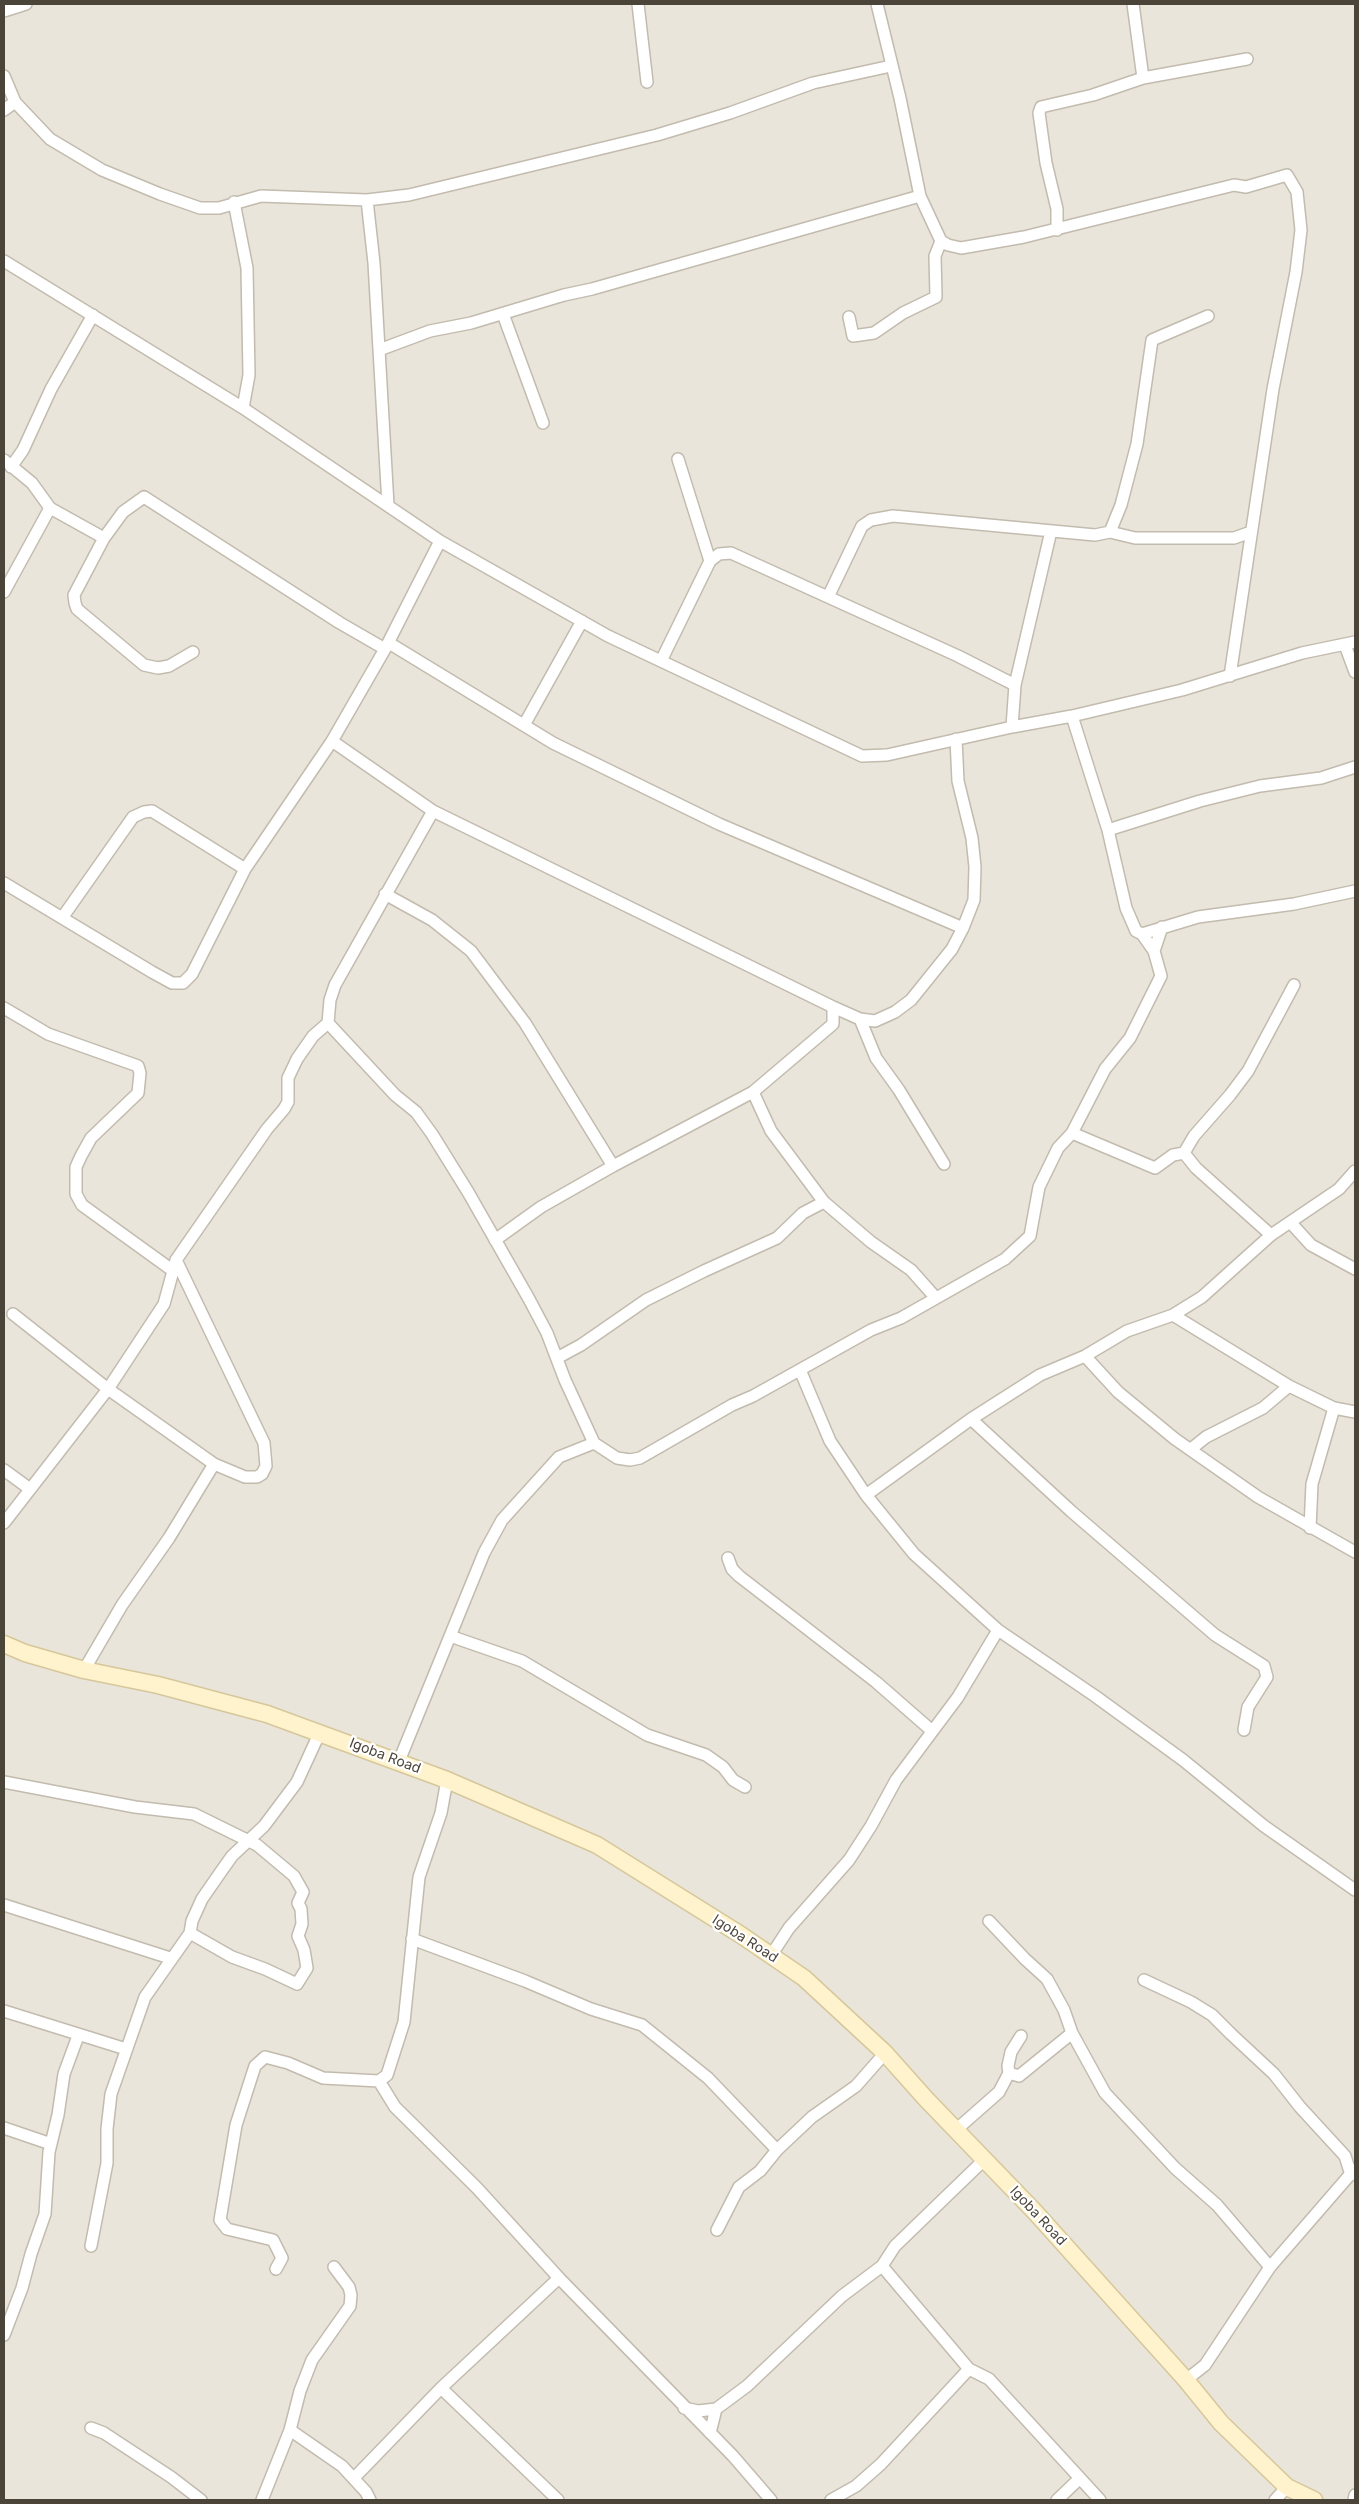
<!DOCTYPE html>
<html>
<head>
<meta charset="utf-8">
<style>
	body { margin:0 }
	#map { position:relative; width:1359px; height:2504px; overflow:hidden; background:#f6f3ec; font-family:Inter,sans-serif }
	canvas { display:block }
	.frame { position:absolute; inset:0; border:5px solid #4b4439; pointer-events:none }
</style>
</head>
<body>
<div id="map">
<canvas width="1359" height="2504"></canvas>
<div class="frame"></div>
</div>
<script>
const context = document.querySelector('canvas').getContext('2d');
context.lineJoin = 'round';
function fillPath(path, color) { context.fillStyle = color; context.fill(path, 'evenodd'); }
const toPath = rows => new Path2D(rows.map(r => 'M' + r).join(''));
function strokePath(path, color, width, dash) { context.strokeStyle = color; context.lineWidth = width; context.lineCap = dash ? 'butt' : 'round'; context.setLineDash(dash || []); context.stroke(path); }
function drawText(font, color, halo, rows, align = 'center') {
  context.font = font + ' Inter,sans-serif'; context.lineWidth = 4.5; context.setLineDash([]); context.textBaseline = 'middle'; context.strokeStyle = halo; context.fillStyle = color; for (const [text, x, y, turn = 0] of rows) {
    context.save(); context.translate(x, y); context.rotate((+turn || 0) * Math.PI / 180); context.textAlign = isNaN(turn) ? turn : align; if (halo) context.strokeText(text, 0, 0); context.fillText(text, 0, 0); context.restore();
  }
}
fillPath(toPath([
	[4,4,1355,4,1355,2500,4,2500]
]), '#eae5da');
const street = toPath([
	[638,4,647,82],
	[877,4,900,98,920,196,941,241,948,245,961,248,1024,237,1234,185,1246,187,1287,175,1297,192,1301,230,1296,272,1273,389,1230,676],
	[1133,4,1143,78],
	[4,11,26,4],
	[4,76,15,102,50,139,102,170,160,194,200,208,219,208,261,196,367,200,409,195,657,135,730,113,813,83,891,66],
	[4,110,15,102],
	[367,200,374,263,388,505],
	[234,202,247,268,249,375,243,408],
	[1057,230,1057,209,1046,163,1039,113,1041,107,1093,95,1143,78,1247,59],
	[4,261,243,408,440,541,608,636,862,756,887,755,1012,727,1072,716,1182,690,1302,653,1355,642],
	[503,314,543,423],
	[849,317,853,336,874,333,903,313,936,297,935,256,941,241],
	[379,350,430,331,471,323,564,295,592,289,920,196],
	[678,459,710,561],
	[4,460,32,483,50,508,104,538],
	[11,467,23,450,51,389,93,315],
	[1110,532,1121,505,1137,444,1152,340,1208,316],
	[4,592,50,508],
	[828,597,862,526,871,520,893,516,1095,535,1110,532,1135,538,1234,538,1251,532],
	[389,643,553,743,719,824,963,928],
	[1345,645,1355,672],
	[193,652,169,666,158,668,144,665,77,609,75,603,74,595,104,538,123,512,144,497,340,623,385,649],
	[661,661,710,561,719,554,731,553,958,656,1015,685],
	[524,725,582,621],
	[1012,727,1015,685,1051,531],
	[332,741,433,811,833,1007,860,1019,875,1021,895,1012,911,1000,952,949,963,928,974,900,975,867,972,838,958,781,956,739],
	[433,811,335,985,330,1000,328,1023,395,1095,416,1112,432,1134,468,1192,529,1299,547,1333,565,1380,594,1443,617,1458,630,1460,640,1458,732,1405,753,1396,871,1330,901,1318,1005,1259,1030,1236,1039,1187,1058,1148,1072,1133,1105,1069,1130,1038,1161,976,1154,951,1142,934,1136,931,1126,908,1108,830,1072,716],
	[1108,830,1200,801,1260,786,1321,778,1355,767],
	[4,883,152,972,172,983,183,983,192,974,245,869,332,741,385,649,440,541],
	[385,894,432,920,471,951,525,1023,613,1166],
	[62,918,133,817,144,812,152,811,245,869],
	[1142,934,1198,917,1294,904,1355,891],
	[1154,951,1162,927],
	[4,1008,48,1034,138,1066,140,1073,138,1093,91,1138,81,1156,76,1167,76,1194,82,1205,172,1270],
	[860,1019,876,1058,899,1090,944,1164],
	[753,1092,771,1131,824,1202,871,1242,911,1270,935,1297],
	[1072,1133,1155,1168,1173,1155,1184,1153],
	[1291,1223,1311,1245,1355,1269],
	[1271,1235,1196,1168,1184,1153,1194,1136,1230,1095,1248,1071,1294,985],
	[495,1240,541,1207,613,1166,753,1092,833,1024,833,1007],
	[13,1314,108,1389,164,1304,176,1260,267,1129,284,1109,288,1102,288,1078,297,1059,313,1036,328,1023],
	[1173,1315,1289,1386,1334,1408,1355,1412],
	[1085,1356,1118,1392,1175,1439,1258,1497,1355,1552],
	[557,1358,581,1345,646,1300,704,1271,777,1238,803,1213,824,1202],
	[800,1370,830,1441,866,1495,914,1554,998,1630,1095,1696,1183,1760,1264,1826,1355,1890],
	[971,1419,1072,1512,1215,1635,1264,1666,1267,1677,1248,1707,1244,1730],
	[1191,1449,1206,1437,1263,1408,1289,1386],
	[4,1470,30,1489],
	[866,1495,971,1419,1040,1375,1085,1356,1127,1331,1173,1315,1202,1297,1271,1235,1339,1189,1355,1171],
	[4,1523,108,1389,214,1464,245,1477,257,1477,262,1474,266,1466,264,1443,176,1260],
	[1310,1528,1312,1484,1334,1408],
	[728,1558,732,1569,739,1576,876,1682,931,1730],
	[450,1636,522,1661,647,1735,706,1755,723,1767,733,1780,745,1787],
	[84,1670,122,1605,169,1538,214,1464],
	[399,1761,484,1553,502,1520,559,1457,594,1443],
	[4,1782,135,1807,194,1814,257,1845,294,1876,303,1892,298,1903,301,1909,302,1924,298,1936,304,1950,307,1968,297,1984,265,1969,232,1957,190,1933],
	[4,1905,170,1958],
	[989,1921,1025,1959,1047,1979,1064,2010,1072,2033,1105,2093,1175,2168,1217,2205,1270,2267],
	[412,1939,525,1981,591,2009,642,2025,708,2078,777,2150],
	[770,1957,789,1928,849,1860,871,1826,896,1780,958,1697,998,1630],
	[1144,1980,1191,2002,1212,2015,1231,2034,1274,2074,1300,2107,1345,2156,1351,2175],
	[4,2011,126,2049],
	[1009,2073,1019,2076,1072,2033],
	[379,2081,395,2107,477,2188,559,2278,733,2456,771,2500],
	[4,2128,51,2144],
	[957,2129,999,2092,1009,2073,1008,2066,1011,2052,1021,2036],
	[717,2230,739,2187,760,2171,777,2150,812,2117,856,2086,885,2053],
	[91,2246,107,2163,107,2129,111,2094,145,1997,190,1933,192,1921,202,1899,220,1873,232,1856,264,1826,297,1782,320,1732],
	[882,2266,969,2369,989,2379,1100,2500],
	[276,2269,282,2258,273,2240,227,2229,220,2220,236,2125,255,2066,265,2057,288,2063,323,2078,379,2081,387,2075,404,2022,419,1877,441,1813,447,1780],
	[4,2335,22,2288,31,2254,45,2214,49,2152,58,2115,64,2074,78,2036],
	[1186,2380,1205,2365,1270,2267,1354,2170],
	[441,2388,558,2500],
	[684,2408,698,2411,716,2409,747,2386,842,2296,882,2266,895,2246,985,2159],
	[91,2428,104,2433,171,2477,201,2500],
	[290,2430,342,2466,366,2492,370,2500],
	[710,2433,716,2409],
	[354,2478,441,2388,559,2278],
	[262,2500,290,2430,300,2391,312,2360,350,2306,351,2295,349,2287,334,2267],
	[831,2500,856,2486,881,2464,969,2369],
	[1057,2500,1079,2479],
	[1275,2500,1287,2487],
	[1354,2500,1355,2495]
]);
const secondary = toPath([
	[4,1644,25,1653,84,1670,158,1685,267,1714,447,1780,597,1845,741,1935,804,1978,885,2053,926,2099,1035,2212,1186,2380,1221,2423,1287,2487,1314,2500]
]);
strokePath(street, '#c2bbae', 14);
strokePath(secondary, '#d6c79b', 19);
strokePath(street, '#fff', 11);
strokePath(secondary, '#fff3cd', 16);
drawText('14px', '#4b4439', '#fff', [
	["Igoba Road",385,1756,21],
	["Igoba Road",745,1939,33],
	["Igoba Road",1038,2216,47]
]);
</script>
</body>
</html>
